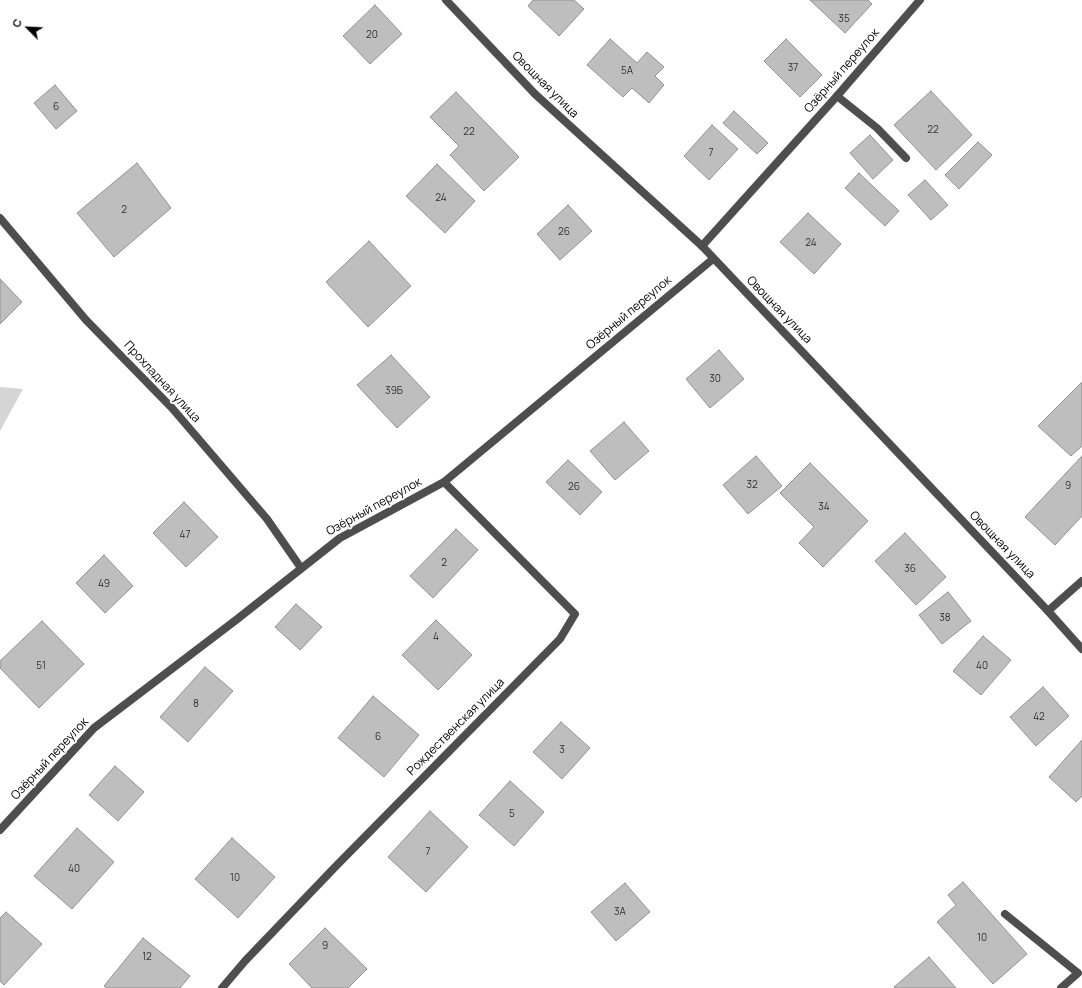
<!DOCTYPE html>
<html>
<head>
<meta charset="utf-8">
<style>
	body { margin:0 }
	#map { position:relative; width:1082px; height:988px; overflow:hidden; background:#fff; font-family:Manrope,sans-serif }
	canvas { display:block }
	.north { position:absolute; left:8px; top:8px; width:40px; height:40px; -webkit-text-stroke:3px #fff; paint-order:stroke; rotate:294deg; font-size:11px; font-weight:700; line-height:16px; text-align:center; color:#000 }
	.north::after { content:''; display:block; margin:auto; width:14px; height:18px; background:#000; clip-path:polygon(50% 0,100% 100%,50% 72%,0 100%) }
</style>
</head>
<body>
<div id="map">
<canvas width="1082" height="988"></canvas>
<div class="north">С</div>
</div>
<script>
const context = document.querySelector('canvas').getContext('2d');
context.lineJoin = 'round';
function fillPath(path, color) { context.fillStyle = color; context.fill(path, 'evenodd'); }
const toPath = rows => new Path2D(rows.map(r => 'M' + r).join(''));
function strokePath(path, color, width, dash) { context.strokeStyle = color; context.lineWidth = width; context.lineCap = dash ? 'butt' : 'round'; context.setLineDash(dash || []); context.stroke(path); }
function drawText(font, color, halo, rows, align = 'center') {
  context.font = font + ' Manrope,sans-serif'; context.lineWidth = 3.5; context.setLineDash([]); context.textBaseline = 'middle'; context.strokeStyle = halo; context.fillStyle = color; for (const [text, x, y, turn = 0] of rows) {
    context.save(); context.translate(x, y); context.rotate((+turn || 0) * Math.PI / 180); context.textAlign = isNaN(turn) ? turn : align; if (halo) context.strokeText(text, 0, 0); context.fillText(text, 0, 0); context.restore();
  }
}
fillPath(toPath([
	[0,387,23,389,0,431]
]), '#d5d5d5');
const building = toPath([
	[533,0,574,0,584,9,559,36,528,6,533,0],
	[810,0,868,0,872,4,845,33,810,0],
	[375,5,402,34,370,64,343,36,375,5],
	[610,39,637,63,647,52,664,67,655,76,664,85,649,103,632,88,623,97,587,65,610,39],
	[786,39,822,75,800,97,764,61,786,39],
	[55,85,77,111,56,129,34,103,55,85],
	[931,91,972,135,936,170,894,125,931,91],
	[456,92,519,157,484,191,450,155,459,146,430,117,456,92],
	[734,111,768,143,757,154,723,123,734,111],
	[712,125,738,149,709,180,684,156,712,125],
	[870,135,893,160,873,179,850,153,870,135],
	[978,142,992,155,959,189,945,175,978,142],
	[137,163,171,208,114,257,77,213,137,163],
	[437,164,475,201,445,233,406,196,437,164],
	[859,173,899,211,885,226,845,188,859,173],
	[925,180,948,205,931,220,908,195,925,180],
	[568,205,592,231,560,260,537,234,568,205],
	[808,213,841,244,814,274,780,242,808,213],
	[369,241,411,286,368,327,326,282,369,241],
	[0,279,22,302,0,324,0,279],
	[719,350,744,379,710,408,686,379,719,350],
	[391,355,430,397,397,428,357,385,391,355],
	[1082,382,1082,446,1071,456,1038,426,1082,382],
	[624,422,649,451,615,480,590,451,624,422],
	[756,456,782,486,748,514,723,485,756,456],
	[1082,456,1082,516,1055,545,1025,517,1082,456],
	[568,460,602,492,580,515,546,482,568,460],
	[810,463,868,521,823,567,799,543,814,527,780,493,810,463],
	[184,502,218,537,186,567,153,533,184,502],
	[456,529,478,550,433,598,410,576,456,529],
	[905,533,946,577,916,605,875,561,905,533],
	[104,555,133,586,105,613,76,583,104,555],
	[948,592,971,621,942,644,919,615,948,592],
	[296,604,322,627,300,650,275,627,296,604],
	[436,620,472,655,438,690,402,655,436,620],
	[42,621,84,664,39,708,0,668,0,661,42,621],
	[983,636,1011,660,981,695,953,671,983,636],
	[205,667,233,691,188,742,160,717,205,667],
	[1043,687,1069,716,1036,746,1010,717,1043,687],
	[373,696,419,735,384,777,338,738,373,696],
	[561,722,590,748,562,779,533,752,561,722],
	[1082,740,1082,796,1076,802,1049,777,1082,740],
	[115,766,144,792,118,821,89,795,115,766],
	[510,781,544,812,514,846,479,815,510,781],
	[430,811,468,847,426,892,388,857,430,811],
	[77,828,114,862,72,909,34,876,77,828],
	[232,838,275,877,238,918,195,879,232,838],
	[963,882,1027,954,993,984,937,922,956,905,948,895,963,882],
	[625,883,650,912,616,941,591,912,625,883],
	[6,912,42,944,4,985,0,981,0,918,6,912],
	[325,928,367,969,348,988,312,988,289,964,325,928],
	[143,938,190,976,180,988,107,988,104,986,143,938],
	[929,957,956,988,895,988,894,987,929,957]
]);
fillPath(building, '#bebebe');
strokePath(building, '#929292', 1);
strokePath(toPath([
	[837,96,877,128,906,158],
	[1048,611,1082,581],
	[1005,914,1078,973,1061,988]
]), '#4e4e4e', 8);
strokePath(toPath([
	[0,218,86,320,172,408,267,519,301,568],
	[702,246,1048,611,1082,649],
	[0,830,94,728,236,620,340,538,444,482,713,259],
	[222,988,245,961,337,865,560,639,575,614,444,482]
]), '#4e4e4e', 8);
strokePath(toPath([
	[446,0,535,94,702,246,837,96,920,0]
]), '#4e4e4e', 8);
drawText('10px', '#303030', null, [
	["35",844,19],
	["20",372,35],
	["37",793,68],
	["5А",627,71],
	["6",56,107],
	["22",933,130],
	["22",469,132],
	["7",711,153],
	["24",441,198],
	["2",124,210],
	["26",564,232],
	["24",811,243],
	["30",715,379],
	["39Б",394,391],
	["32",752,485],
	["9",1068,486],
	["26",574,487],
	["34",824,507],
	["47",185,535],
	["2",444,563],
	["36",910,569],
	["49",104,584],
	["38",945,618],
	["4",436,637],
	["51",41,666],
	["40",982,666],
	["8",196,704],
	["42",1039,717],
	["6",378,737],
	["3",562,750],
	["5",512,814],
	["7",428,852],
	["40",74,869],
	["10",235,878],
	["3А",620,912],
	["10",982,938],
	["9",325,946],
	["12",147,957]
]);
drawText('12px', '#000', '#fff', [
	["Озёрный переулок",842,71,-49],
	["Овощная улица",545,85,45],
	["Овощная улица",779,310,46],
	["Озёрный переулок",629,313,-40],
	["Прохладная улица",162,382,47],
	["Озёрный переулок",374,507,-29],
	["Овощная улица",1002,545,46],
	["Рождественская улица",456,727,-45],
	["Озёрный переулок",50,759,-47]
]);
</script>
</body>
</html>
